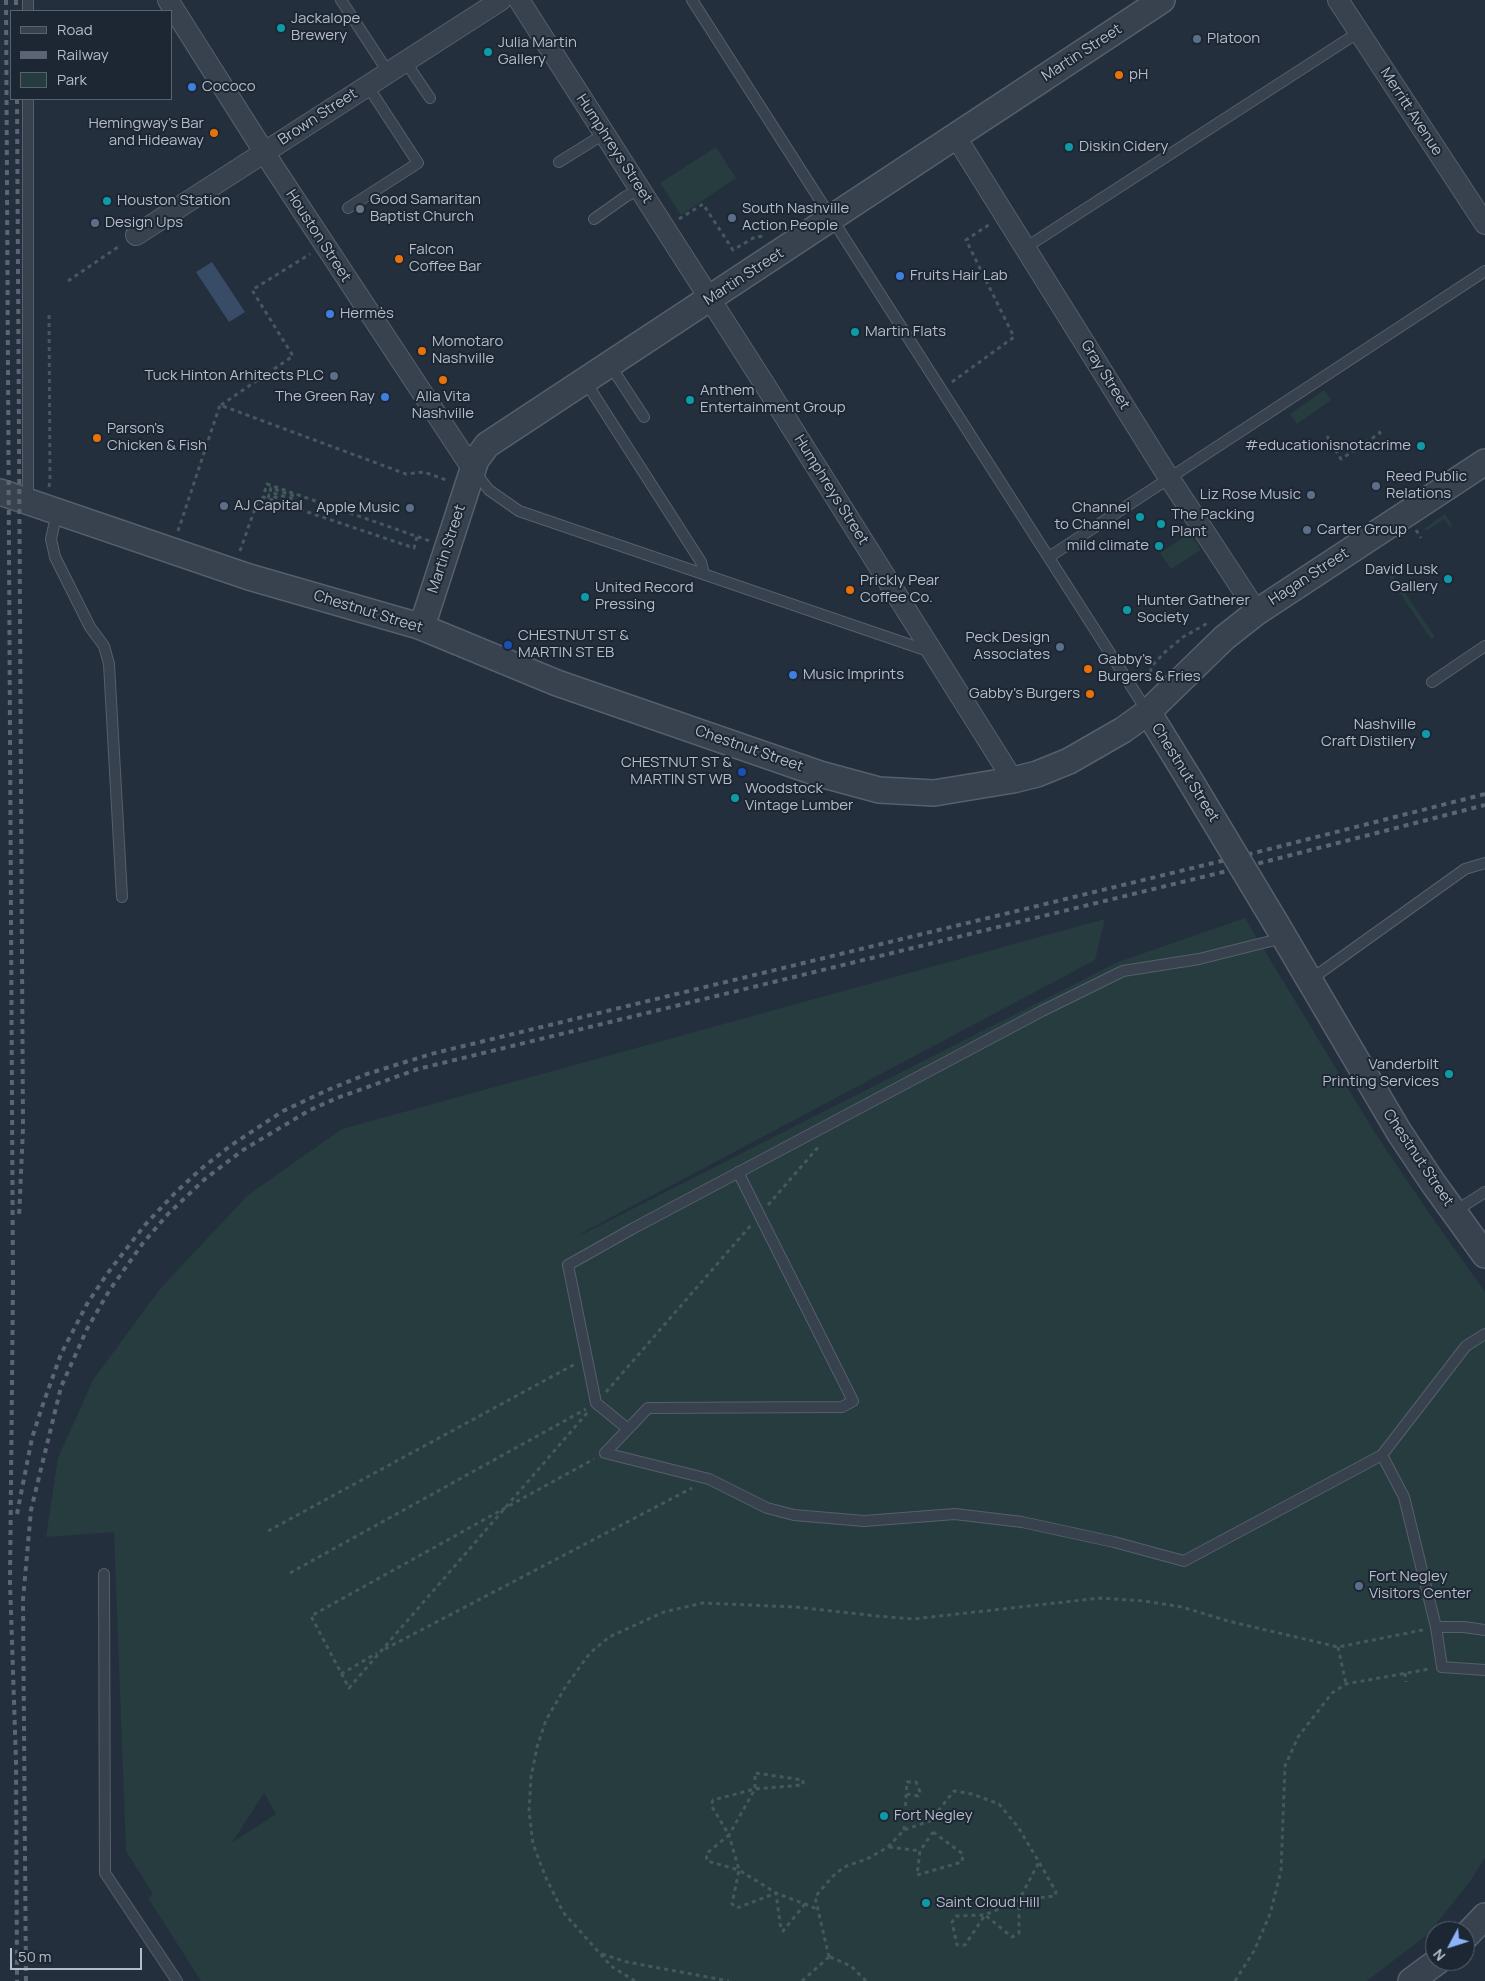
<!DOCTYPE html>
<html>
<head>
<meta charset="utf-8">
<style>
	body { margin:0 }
	#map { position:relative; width:1485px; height:1981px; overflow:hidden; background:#242f3e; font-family:Manrope,sans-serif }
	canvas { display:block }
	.legend { position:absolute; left:10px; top:10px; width:162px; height:90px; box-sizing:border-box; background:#1d2633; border:1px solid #59626f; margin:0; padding:6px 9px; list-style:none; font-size:15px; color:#b4bcc9 }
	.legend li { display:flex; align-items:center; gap:10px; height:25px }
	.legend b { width:25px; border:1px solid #59626f }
	.north { position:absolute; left:1425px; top:1921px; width:50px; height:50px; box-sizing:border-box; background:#1d2633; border:1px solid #59626f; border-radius:50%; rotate:230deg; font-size:14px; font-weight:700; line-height:20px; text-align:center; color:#b4bcc9 }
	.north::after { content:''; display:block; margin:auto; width:18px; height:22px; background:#8ab4f8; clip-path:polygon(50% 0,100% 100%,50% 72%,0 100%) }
	.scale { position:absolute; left:10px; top:1948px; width:132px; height:22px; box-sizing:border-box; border:2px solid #b4bcc9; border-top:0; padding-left:6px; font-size:15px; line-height:18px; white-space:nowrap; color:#b4bcc9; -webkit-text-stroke:4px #1d2633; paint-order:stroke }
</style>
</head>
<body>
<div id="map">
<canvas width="1485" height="1981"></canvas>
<ul class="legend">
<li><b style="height:6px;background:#38414e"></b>Road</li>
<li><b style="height:6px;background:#5a6575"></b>Railway</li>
<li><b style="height:14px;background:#263c3f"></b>Park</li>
</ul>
<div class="north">N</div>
<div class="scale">50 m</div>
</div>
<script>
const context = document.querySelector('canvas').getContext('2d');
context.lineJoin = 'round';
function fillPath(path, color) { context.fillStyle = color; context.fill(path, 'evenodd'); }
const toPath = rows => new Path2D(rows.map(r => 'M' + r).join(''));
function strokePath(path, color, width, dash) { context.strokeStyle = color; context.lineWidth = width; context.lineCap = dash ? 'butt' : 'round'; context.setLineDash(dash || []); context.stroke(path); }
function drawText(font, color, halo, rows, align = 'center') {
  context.font = font + ' Manrope,sans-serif'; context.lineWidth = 4; context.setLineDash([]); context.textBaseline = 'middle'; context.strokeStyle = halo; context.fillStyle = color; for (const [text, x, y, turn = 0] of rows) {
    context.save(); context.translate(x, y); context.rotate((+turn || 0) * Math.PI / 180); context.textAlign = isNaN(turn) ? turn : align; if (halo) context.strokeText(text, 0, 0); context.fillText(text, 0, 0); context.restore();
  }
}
fillPath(toPath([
	[1052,87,1053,90,991,130,989,128],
	[716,147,736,178,681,215,660,183],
	[1324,390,1331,400,1297,424,1290,414],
	[1445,514,1452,525,1450,527,1444,519,1426,531,1424,529],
	[1190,533,1201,550,1171,569,1160,553],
	[1392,574,1435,637,1431,639,1389,577],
	[1245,918,1375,1133,1425,1207,1485,1292,1485,1858,1469,1883,1427,1935,1367,1981,201,1981,148,1898,153,1894,126,1851,114,1532,46,1537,58,1458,93,1380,160,1289,248,1195,342,1129,1105,919,1095,960,580,1234,581,1235,1118,962],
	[264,1793,276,1814,233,1842,233,1841]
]), '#263c3f');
fillPath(toPath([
	[212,262,245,312,229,322,196,272]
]), '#394c67');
const service = toPath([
	[28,0,28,11],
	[341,0,388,72],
	[692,0,1147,711],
	[405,61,430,98],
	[559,162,604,134],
	[348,208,418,163,367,85],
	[594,219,625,197,640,189],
	[1025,248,1359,32],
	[610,365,644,417],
	[585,381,701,562,704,574],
	[474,471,489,490,519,511,931,652],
	[28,500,28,99],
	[57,512,51,539,55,557,90,627,104,646,109,664,122,897],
	[1049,557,1485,271],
	[1432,682,1485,646],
	[1283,938,1199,959,1123,971,1042,1011,632,1229,568,1265,596,1403,628,1429,605,1453,709,1479,767,1508,794,1515,864,1521,955,1514,1022,1522,1114,1542,1184,1561,1382,1455,1466,1346,1485,1334],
	[1310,980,1465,869,1485,863],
	[1454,1212,1485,1192],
	[628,1429,648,1408,842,1407,853,1401,738,1172],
	[1382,1455,1404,1497,1436,1627,1442,1667,1485,1670],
	[104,1574,105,1873,177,1981],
	[1436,1627,1464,1627,1485,1630]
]);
const minor = toPath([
	[168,0,273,166,473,470],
	[519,0,765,385,1013,780],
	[1338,0,1485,224],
	[956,137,1162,467,1257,612],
	[136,235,501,0]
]);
const tertiary = toPath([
	[0,492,249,577,419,626,557,683,820,774,879,790,934,793,1013,780,1037,774,1069,761,1123,730,1148,712,1224,638,1257,612,1485,462],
	[419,626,426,614,476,460,487,445,1162,0],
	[1148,712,1188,777],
	[1277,925,1399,1132,1433,1183,1485,1255],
	[1465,1937,1485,1916],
	[1411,1981,1438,1961]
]);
strokePath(service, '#565f6c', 12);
strokePath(minor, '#565f6c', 22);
strokePath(tertiary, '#565f6c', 28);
strokePath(toPath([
	[679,219,703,204,733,250,755,237,764,236],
	[68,281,121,245],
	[952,382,1014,337,966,240,990,224],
	[221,405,293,356,252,290,310,254],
	[1327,436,1341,459,1380,433,1378,430],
	[49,487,50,480,49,311],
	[268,498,269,495,292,503,293,499,270,492,271,488,294,496,295,494],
	[1416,530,1421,538],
	[178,531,220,405,406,474,424,472,449,481],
	[417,537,414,548,263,497,267,484,430,541],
	[240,551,258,500],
	[1150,680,1151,667,1164,653,1183,637,1208,623],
	[768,1205,820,1145],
	[606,1392,751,1225],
	[587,1413,505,1508,349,1688,311,1616,505,1508,594,1459],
	[268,1531,575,1364],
	[290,1573,586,1409],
	[1338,1647,1346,1684],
	[385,1649,692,1488],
	[1405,1673,1406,1682],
	[341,1674,377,1653],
	[904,1830,907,1782,916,1782,920,1792,918,1796,907,1794],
	[933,1832,963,1854,962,1862,917,1875,920,1851,933,1832],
	[889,1847,920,1851],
	[805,1904,783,1931,781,1930,776,1893,739,1870,729,1835,755,1789,803,1785,803,1780,755,1773,755,1789,713,1800,711,1805,729,1835,706,1854,707,1861,739,1870,732,1904,737,1908,776,1893,805,1904,817,1909],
	[602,1954,627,1962,729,1981],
	[829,1957,815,1897,832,1877,844,1867,869,1858,888,1847,904,1830,930,1821,954,1791,972,1794,999,1804,1018,1827,1039,1862,1056,1892,1055,1896,1019,1900,1019,1933,1012,1937,985,1915,965,1945,957,1945,952,1922,956,1916,985,1915,1019,1900,1039,1862],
	[830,1957,851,1966,866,1981],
	[635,1981,611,1966,563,1912,546,1878,533,1844,529,1811,531,1777,537,1747,546,1720,566,1686,590,1653,609,1637,664,1612,703,1603,796,1607,877,1616,913,1619,1100,1598,1144,1601,1182,1607,1228,1621,1338,1647,1423,1630],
	[802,1981,829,1957],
	[1235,1981,1254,1951,1270,1914,1281,1871,1285,1766,1298,1737,1332,1693,1346,1684,1429,1669]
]), '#44595c', 3, [4, 4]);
strokePath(service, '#38414e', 10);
strokePath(minor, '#38414e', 20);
strokePath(tertiary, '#38414e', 25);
strokePath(toPath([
	[6,0,13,1283,10,1582,16,1761,17,1981],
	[16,0,16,11],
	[17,99,23,1128,19,1218],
	[17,1514,32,1438,42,1407,61,1354,87,1304,107,1274,144,1226,175,1193,201,1169,230,1146,283,1111,330,1089,367,1074,431,1054,1254,853,1485,794],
	[26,1981,23,1600,31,1510,61,1387,87,1329,109,1291,143,1243,168,1214,205,1179,243,1150,310,1110,337,1098,418,1069,1264,862,1485,805]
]), '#5a6575', 4, [5, 5]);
const tertiaryBridge = toPath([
	[1188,777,1277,925]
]);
strokePath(tertiaryBridge, '#565f6c', 28, []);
strokePath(tertiaryBridge, '#38414e', 25);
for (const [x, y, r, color] of [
	[281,28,5,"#0f9aa8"],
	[1197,39,5,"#5c6f8a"],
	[488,52,5,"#0f9aa8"],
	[1119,75,5,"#e8710a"],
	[192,87,5,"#3f7fe0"],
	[214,133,5,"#e8710a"],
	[1069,147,5,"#0f9aa8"],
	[107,201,5,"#0f9aa8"],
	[360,209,5,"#6b7280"],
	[732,218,5,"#5c6f8a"],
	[95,223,5,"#5c6f8a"],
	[399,259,5,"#e8710a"],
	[900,276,5,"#3f7fe0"],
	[330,314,5,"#3f7fe0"],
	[855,332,5,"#0f9aa8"],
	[422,351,5,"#e8710a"],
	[334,376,5,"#5c6f8a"],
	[443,380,5,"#e8710a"],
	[385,397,5,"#3f7fe0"],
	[690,400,5,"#0f9aa8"],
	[97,438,5,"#e8710a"],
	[1421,446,5,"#0f9aa8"],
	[1376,486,5,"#5c6f8a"],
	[1311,495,5,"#5c6f8a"],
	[224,506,5,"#5c6f8a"],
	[410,508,5,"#5c6f8a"],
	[1140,517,5,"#0f9aa8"],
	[1161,524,5,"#0f9aa8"],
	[1307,530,5,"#5c6f8a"],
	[1159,546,5,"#0f9aa8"],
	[1448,579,5,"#0f9aa8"],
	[850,590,5,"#e8710a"],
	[585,597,5,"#0f9aa8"],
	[1127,610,5,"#0f9aa8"],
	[508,645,5,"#1a4fb4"],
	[1060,647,5,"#5c6f8a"],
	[1088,669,5,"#e8710a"],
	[793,675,5,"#3f7fe0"],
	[1090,694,5,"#e8710a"],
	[1426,734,5,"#0f9aa8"],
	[742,772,5,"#1a4fb4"],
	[735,798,5,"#0f9aa8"],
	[1449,1074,5,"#0f9aa8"],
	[1359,1586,5,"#5c6f8a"],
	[884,1816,5,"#0f9aa8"],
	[926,1903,5,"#0f9aa8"]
]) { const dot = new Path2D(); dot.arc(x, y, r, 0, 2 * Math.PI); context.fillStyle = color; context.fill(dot); strokePath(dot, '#1d2633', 2); }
drawText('15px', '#b4bcc9', '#1d2633', [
	["Jackalope",291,19],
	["Brewery",291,36],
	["Platoon",1207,39],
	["Julia Martin",498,43],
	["Gallery",498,60],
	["pH",1129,75],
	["Cococo",202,87],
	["Hemingway's Bar",204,124,"right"],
	["and Hideaway",204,141,"right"],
	["Diskin Cidery",1079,147],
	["Good Samaritan",370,200],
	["Baptist Church",370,217],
	["Houston Station",117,201],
	["South Nashville",742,209],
	["Action People",742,226],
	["Design Ups",105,223],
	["Falcon",409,250],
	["Coffee Bar",409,267],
	["Fruits Hair Lab",910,276],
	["Hermès",340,314],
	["Martin Flats",865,332],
	["Momotaro",432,342],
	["Nashville",432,359],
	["Tuck Hinton Arhitects PLC",324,376,"right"],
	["Anthem",700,391],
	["Entertainment Group",700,408],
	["The Green Ray",375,397,"right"],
	["Alla Vita",443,397,"center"],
	["Nashville",443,414,"center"],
	["Parson's",107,429],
	["Chicken & Fish",107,446],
	["#educationisnotacrime",1411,446,"right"],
	["Reed Public",1386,477],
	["Relations",1386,494],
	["Liz Rose Music",1301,495,"right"],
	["AJ Capital",234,506],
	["Apple Music",400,508,"right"],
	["Channel",1130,508,"right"],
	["to Channel",1130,525,"right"],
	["The Packing",1171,515],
	["Plant",1171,532],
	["Carter Group",1317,530],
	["mild climate",1149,546,"right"],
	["David Lusk",1438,570,"right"],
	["Gallery",1438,587,"right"],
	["Prickly Pear",860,581],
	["Coffee Co.",860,598],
	["United Record",595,588],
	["Pressing",595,605],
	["Hunter Gatherer",1137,601],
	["Society",1137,618],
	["CHESTNUT ST &",518,636],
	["MARTIN ST EB",518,653],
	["Peck Design",1050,638,"right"],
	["Associates",1050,655,"right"],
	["Gabby's",1098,660],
	["Burgers & Fries",1098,677],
	["Music Imprints",803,675],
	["Gabby's Burgers",1080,694,"right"],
	["Nashville",1416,725,"right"],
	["Craft Distilery",1416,742,"right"],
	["CHESTNUT ST &",732,763,"right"],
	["MARTIN ST WB",732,780,"right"],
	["Woodstock",745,789],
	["Vintage Lumber",745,806],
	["Vanderbilt",1439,1065,"right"],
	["Printing Services",1439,1082,"right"],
	["Fort Negley",1369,1577],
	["Visitors Center",1369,1594],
	["Fort Negley",894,1816],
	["Saint Cloud Hill",936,1903]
], 'left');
drawText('15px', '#b4bcc9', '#1d2633', [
	["Martin Street",1082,53,-33],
	["Merritt Avenue",1411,112,57],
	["Brown Street",318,117,-33],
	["Humphreys Street",614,149,57],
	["Houston Street",318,236,57],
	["Martin Street",744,277,-33],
	["Gray Street",1105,375,58],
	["Humphreys Street",831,490,58],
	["Martin Street",447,549,-72],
	["Hagan Street",1309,577,-33],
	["Chestnut Street",368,612,17],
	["Chestnut Street",749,749,19],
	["Chestnut Street",1185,773,58],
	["Chestnut Street",1418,1158,56]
]);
</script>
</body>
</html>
